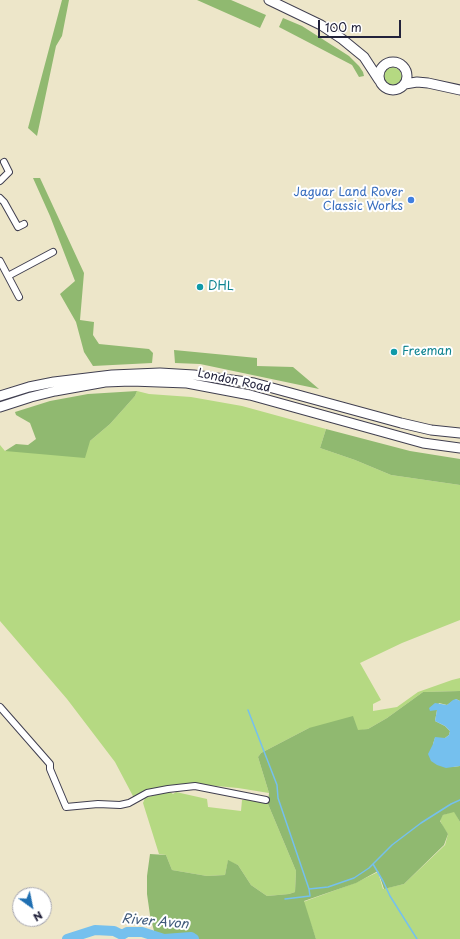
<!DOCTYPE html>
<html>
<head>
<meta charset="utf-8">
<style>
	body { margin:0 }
	#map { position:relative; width:460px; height:939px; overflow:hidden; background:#ede6c9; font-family:"Playpen Sans",sans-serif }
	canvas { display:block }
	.north { position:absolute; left:12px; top:887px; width:40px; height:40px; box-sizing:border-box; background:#fff; border:1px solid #a7a7b1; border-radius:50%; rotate:147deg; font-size:11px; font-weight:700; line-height:16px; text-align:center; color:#22223b }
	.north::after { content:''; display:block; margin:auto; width:14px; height:18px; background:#1f6fb2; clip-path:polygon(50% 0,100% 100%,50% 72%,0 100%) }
	.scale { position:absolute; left:318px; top:20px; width:83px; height:18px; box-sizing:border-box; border:2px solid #22223b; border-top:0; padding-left:5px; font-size:12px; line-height:14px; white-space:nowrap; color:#22223b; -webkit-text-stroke:3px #fff; paint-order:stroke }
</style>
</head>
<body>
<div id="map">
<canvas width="460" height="939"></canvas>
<div class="north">N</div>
<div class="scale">100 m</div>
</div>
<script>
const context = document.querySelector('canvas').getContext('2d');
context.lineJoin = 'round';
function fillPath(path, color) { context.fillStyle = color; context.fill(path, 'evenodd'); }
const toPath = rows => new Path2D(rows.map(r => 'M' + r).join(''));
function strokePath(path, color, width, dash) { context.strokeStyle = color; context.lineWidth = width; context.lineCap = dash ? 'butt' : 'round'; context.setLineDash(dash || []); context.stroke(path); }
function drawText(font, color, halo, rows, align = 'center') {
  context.font = font + ' "Playpen Sans",sans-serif'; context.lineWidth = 4; context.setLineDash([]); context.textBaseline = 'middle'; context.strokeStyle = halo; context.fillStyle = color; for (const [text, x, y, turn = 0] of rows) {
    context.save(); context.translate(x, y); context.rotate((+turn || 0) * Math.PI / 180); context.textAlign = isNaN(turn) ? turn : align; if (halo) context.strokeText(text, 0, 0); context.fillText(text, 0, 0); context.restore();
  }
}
fillPath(toPath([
	'382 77a10 10 0 1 1 20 0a10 10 0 1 1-20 0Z',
	[137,391,149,394,191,397,242,406,326,429,320,448,355,460,391,475,460,485,460,620,402,643,360,663,381,700,373,704,373,711,397,707,418,692,452,680,460,678,460,691,423,692,387,718,368,729,357,731,309,728,261,753,258,757,269,793,238,788,195,784,134,798,115,762,67,699,0,621,0,445,5,451,90,441,110,424,135,396],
	[169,791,173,794,176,792,207,799,208,807,241,811,242,800,269,799,268,804,296,871,295,892,289,894,267,896,251,885,238,865,228,861,225,875,207,876,172,870,166,855,159,854,143,803,145,798],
	[454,811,460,822,460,939,316,939,303,902,355,883,378,872,383,889,404,884,445,845,448,834,443,827,440,820,443,815]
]), '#b5d982');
fillPath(toPath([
	[62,0,69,0,62,36,56,46,37,136,28,128],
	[197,0,231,0,266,15,260,28],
	[283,18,302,26,349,56,359,66,363,72,364,76,359,77,352,65,279,27],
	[33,178,40,178,84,273,80,320,94,322,93,335,99,344,149,349,153,353,152,363,93,366,84,352,76,322,60,294,75,281,50,216],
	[174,350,257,358,257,366,293,367,319,389,200,364,175,363],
	[137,391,135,396,110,424,90,441,85,458,5,451,16,444,28,445,36,439,30,423,16,415,15,412,50,401,88,394],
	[326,429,410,451,460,459,460,485,391,475,355,460,320,448],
	[460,691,460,701,456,699,447,705,439,703,435,710,437,710,435,721,445,726,450,731,449,735,445,738,435,738,433,744,452,767,460,766,460,822,454,812,443,815,440,821,448,834,444,845,404,884,384,889,378,871,356,883,304,901,316,939,156,939,150,915,147,894,147,876,150,854,166,855,172,870,207,876,225,875,228,860,238,865,251,885,267,896,289,894,295,892,296,871,268,804,269,793,258,757,261,753,309,728,353,716,358,730,368,729,387,718,423,692]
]), '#90b970');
fillPath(toPath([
	[456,699,460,701,460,766,446,768,437,765,431,761,428,754,433,744,435,737,445,738,449,735,450,731,445,726,435,721,437,710,430,711,429,708,435,703,447,705,453,700]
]), '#75c0ee');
strokePath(toPath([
	[248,710,277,785,278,798,309,889],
	[373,864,383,881,390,896,417,939],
	[285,899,310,896,309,889,328,887,354,878,369,868,392,845,421,823,451,804,460,800]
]), '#75c0ee', 1.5);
strokePath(toPath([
	[67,939,95,930,114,931,122,935,127,932,142,932,164,939,191,937,194,939]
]), '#75c0ee', 10);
const minor = toPath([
	[0,181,9,172,4,162],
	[0,198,4,202,18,227,24,224],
	[0,261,19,297],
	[8,276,53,252],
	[0,707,50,764,50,769,66,807,98,804,120,805,129,803,147,793,168,789,195,786,266,800]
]);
const highway = toPath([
	[269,0,321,25,342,39,364,57,379,80],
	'379 76a14 14 0 1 1 28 0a14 14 0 1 1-28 0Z',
	[405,84,417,82,428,83,460,90],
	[0,396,29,387,54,382,112,375,160,373,194,375,254,383,401,423,431,430,460,433],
	[0,407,31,397,55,391,105,382,131,381,187,383,250,395,423,443,460,448]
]);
strokePath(minor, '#403f50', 8);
strokePath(highway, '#403f50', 11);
strokePath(minor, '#fff', 6);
strokePath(highway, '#fff', 9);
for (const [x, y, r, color] of [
	[411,200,4,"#3f7fe0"],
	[200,287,4,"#0f9aa8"],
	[394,352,4,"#0f9aa8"]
]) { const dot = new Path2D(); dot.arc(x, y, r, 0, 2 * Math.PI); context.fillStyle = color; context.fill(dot); strokePath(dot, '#fff', 1.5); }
drawText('12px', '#366cbe', '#fff', [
	["Jaguar Land Rover",403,193],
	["Classic Works",403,207]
], 'right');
drawText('12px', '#0d838f', '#fff', [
	["DHL",208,287],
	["Freeman",402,352]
], 'left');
drawText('12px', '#22223b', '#fff', [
	["London Road",234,381,12]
]);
drawText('italic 13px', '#3f597a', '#fff', [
	["River Avon",155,922,5]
]);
</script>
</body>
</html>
